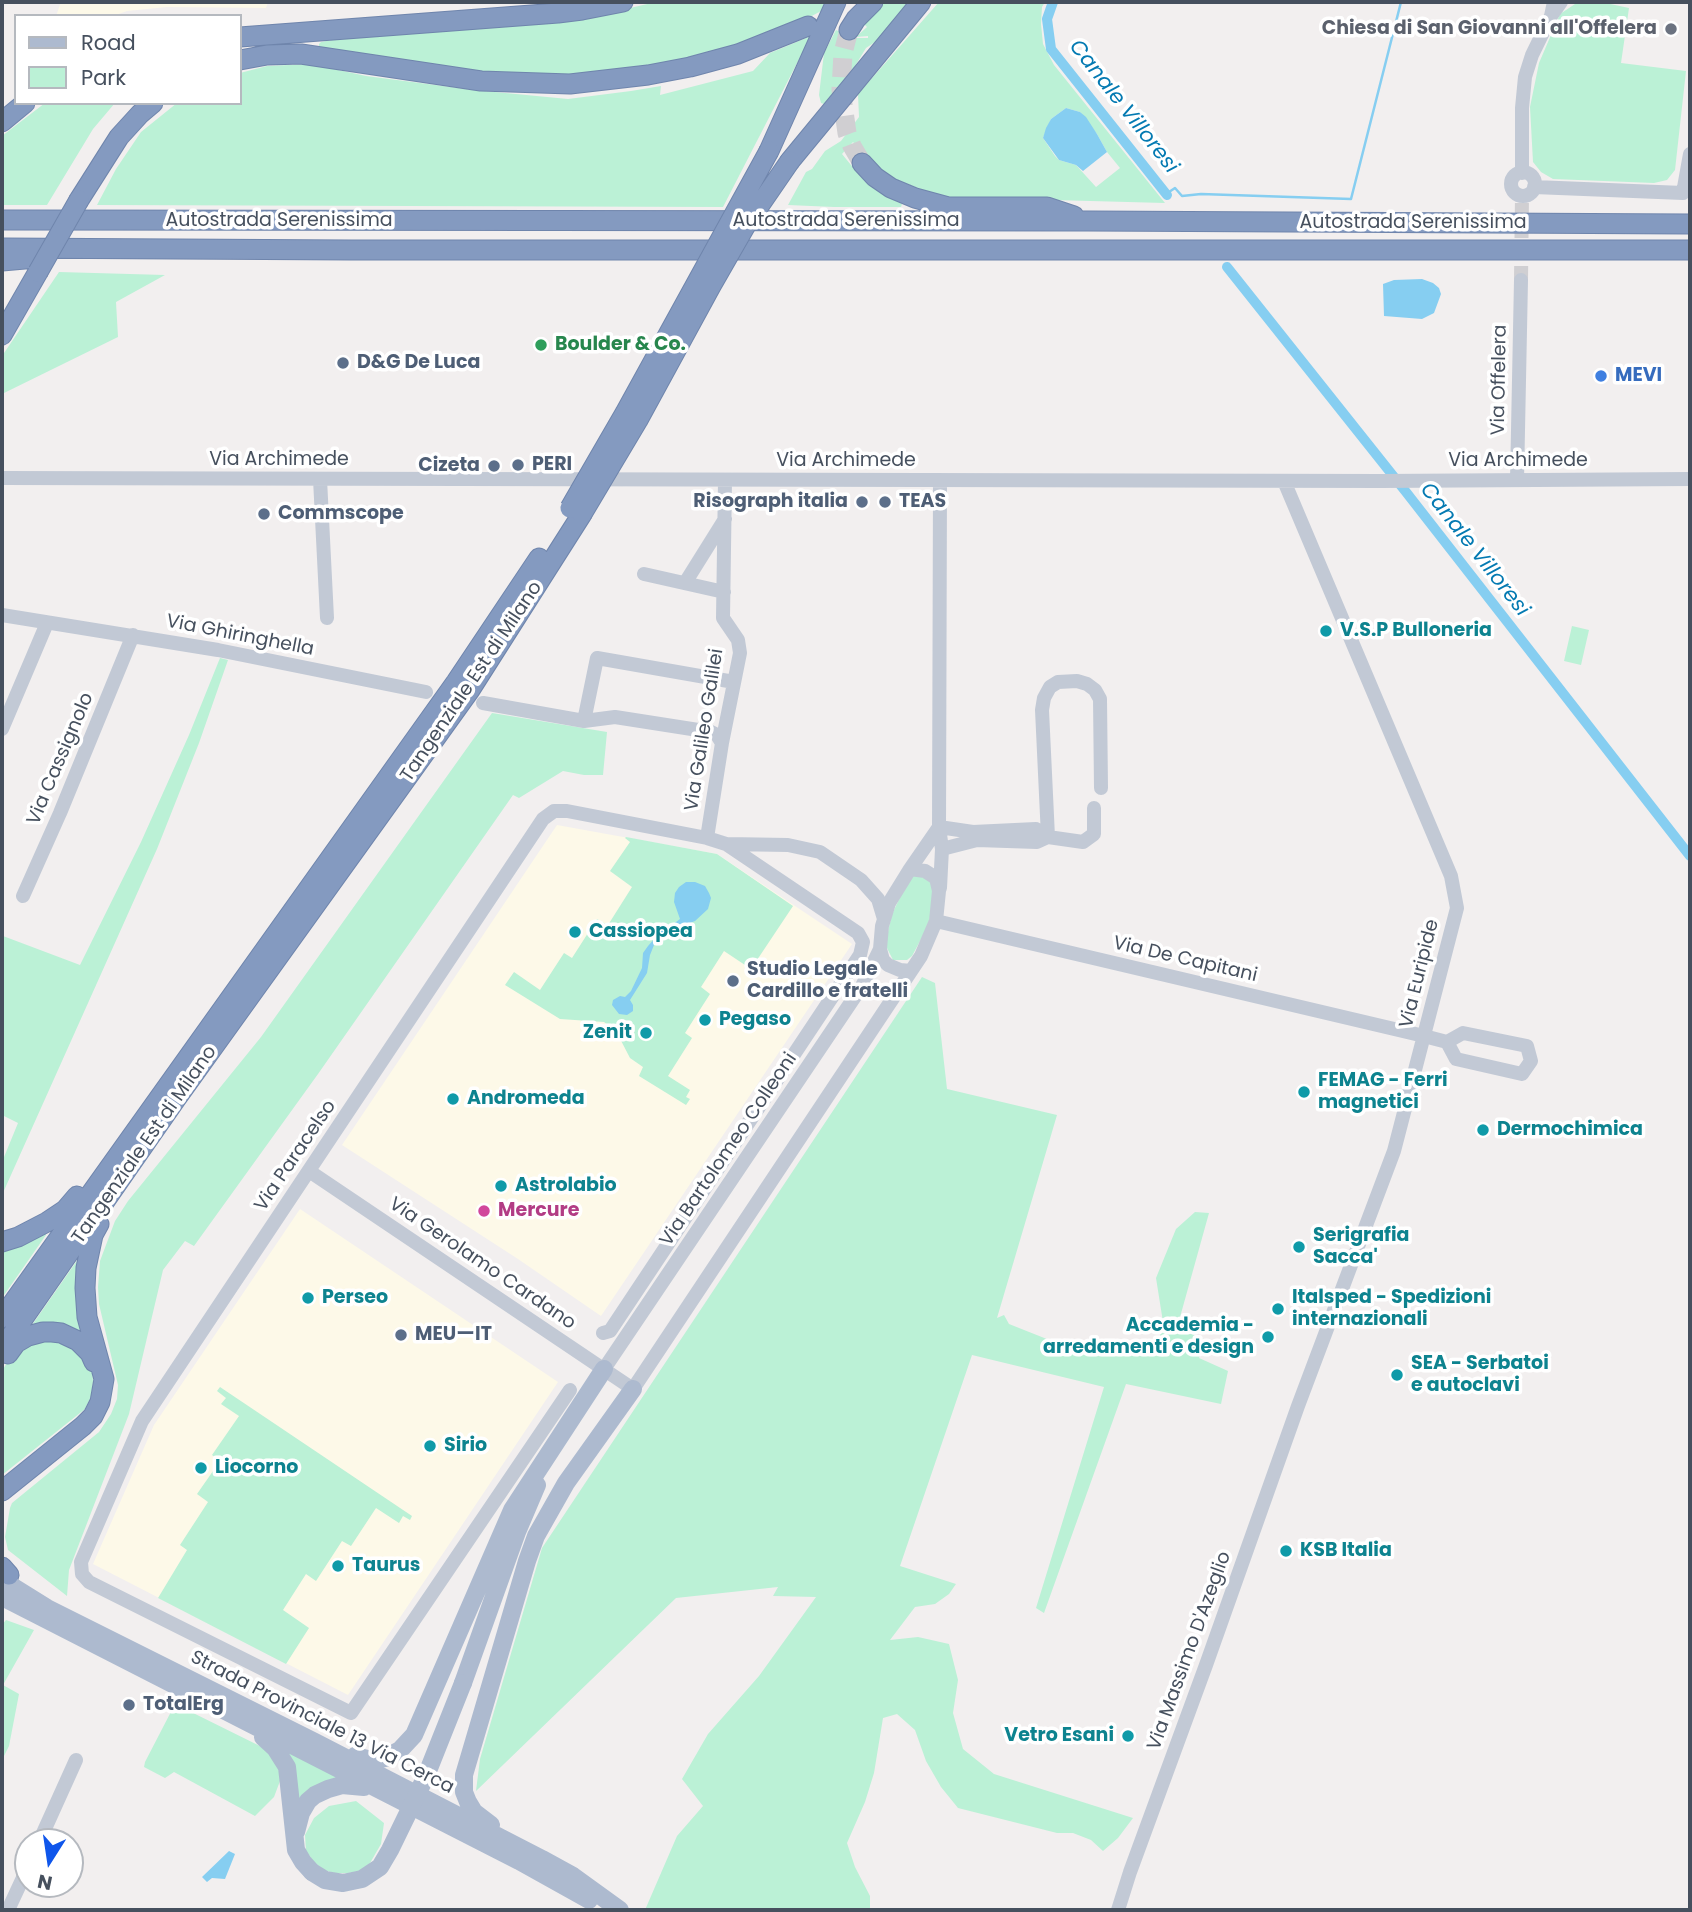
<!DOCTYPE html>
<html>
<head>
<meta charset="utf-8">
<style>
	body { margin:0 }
	#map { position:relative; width:1692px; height:1912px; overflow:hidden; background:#f2efef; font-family:Poppins,sans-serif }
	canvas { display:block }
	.frame { position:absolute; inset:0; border:4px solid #46505e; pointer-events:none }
	.legend { position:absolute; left:14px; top:14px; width:228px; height:91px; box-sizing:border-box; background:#fff; border:2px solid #b5b9bf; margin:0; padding:9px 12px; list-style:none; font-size:21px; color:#46505e }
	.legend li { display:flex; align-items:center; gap:14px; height:35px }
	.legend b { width:35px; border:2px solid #b5b9bf }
	.north { position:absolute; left:14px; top:1828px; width:70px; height:70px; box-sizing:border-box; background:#fff; border:2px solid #b5b9bf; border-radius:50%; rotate:192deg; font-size:19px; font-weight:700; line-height:28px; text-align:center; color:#46505e }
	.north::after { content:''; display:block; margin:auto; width:24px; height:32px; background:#0f56eb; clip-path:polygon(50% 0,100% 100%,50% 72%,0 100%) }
</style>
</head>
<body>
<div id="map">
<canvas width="1692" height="1912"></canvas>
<div class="frame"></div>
<ul class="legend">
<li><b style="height:9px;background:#adbacf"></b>Road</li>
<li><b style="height:19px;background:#bbf1d6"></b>Park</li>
</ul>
<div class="north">N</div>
</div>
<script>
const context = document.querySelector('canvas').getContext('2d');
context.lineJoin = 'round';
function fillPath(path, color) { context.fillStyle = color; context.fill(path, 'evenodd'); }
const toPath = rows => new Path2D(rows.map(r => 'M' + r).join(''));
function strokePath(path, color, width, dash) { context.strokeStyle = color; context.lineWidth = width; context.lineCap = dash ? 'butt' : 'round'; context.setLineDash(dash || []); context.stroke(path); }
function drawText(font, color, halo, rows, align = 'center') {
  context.font = font + ' Poppins,"Noto Sans JP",sans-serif'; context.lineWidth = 7; context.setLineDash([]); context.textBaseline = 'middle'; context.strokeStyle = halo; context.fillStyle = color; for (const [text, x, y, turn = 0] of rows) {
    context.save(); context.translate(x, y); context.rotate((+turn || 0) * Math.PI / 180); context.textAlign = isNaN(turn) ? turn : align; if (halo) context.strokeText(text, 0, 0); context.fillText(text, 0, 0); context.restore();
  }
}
fillPath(toPath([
	[61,2,268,2,266,8,167,7,127,11,113,16,56,16],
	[557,825,717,854,852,944,601,1316,518,1259,342,1145],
	[300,1209,558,1382,348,1695,93,1564,154,1425]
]), '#fdf9e8');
fillPath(toPath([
	[656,2,829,2,825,9,783,31,653,70,517,78,319,48,319,44,321,42,337,39,574,21],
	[883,2,915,2,884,36,866,48,855,66,824,104,821,103,819,95,824,53,836,30,855,38,868,38,868,36,856,37,867,27,865,25,856,32,873,11],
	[939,2,1045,2,1042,7,1041,24,1043,44,1054,65,1165,203,941,197,892,178,870,163,853,142,842,154,851,165,874,187,902,204,901,207,834,207,788,205,806,172,812,169,825,151,841,141,859,117,858,94],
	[1066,108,1080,112,1097,134,1107,152,1120,168,1096,187,1076,165,1059,160,1055,156,1043,138,1051,119],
	[1578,2,1601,2,1629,8,1621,63,1686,71,1675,170,1667,180,1654,183,1553,179,1541,172,1533,162,1530,107,1539,63,1560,14],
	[811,36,723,207,97,205,116,169,141,132,177,103,240,103,240,73,267,66,311,64,366,76,474,90,568,99,631,91,661,86,660,95,753,71,770,53],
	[45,103,115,103,93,129,47,205,2,205,2,136],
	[59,272,165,275,116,302,118,337,2,394,2,356],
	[1572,626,1589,630,1581,665,1564,661],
	[220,658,228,660,199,743,157,849,2,1195,2,1162,18,1123,2,1115,2,942,3,936,80,965,141,842,189,735],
	[492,713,607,732,603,775,584,775,563,771,519,798,513,795,318,1074,194,1246,185,1241,163,1270,129,1414,69,1570,67,1596,8,1550,5,1537,10,1508,12,1503,99,1432,111,1414,117,1399,118,1385,99,1304,98,1287,100,1261,115,1221,128,1201,261,1037],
	[626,837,717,854,793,906,751,969,724,951,701,987,710,994,685,1033,692,1038,668,1076,690,1090,686,1097,690,1099,686,1105,639,1076,643,1067,630,1058,616,1031,604,1022,560,1019,505,985,514,972,540,990,564,953,572,958,597,919,608,925,632,887,610,871,630,842,625,838],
	[918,874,931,880,934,890,932,910,927,928,912,956,907,960,893,960,887,948,887,936,892,914,910,877],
	[922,977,935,983,947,1089,1057,1115,997,1318,1004,1315,1009,1324,1077,1351,1115,1351,1145,1355,1157,1350,1163,1322,1156,1278,1176,1229,1195,1212,1209,1213,1177,1328,1206,1340,1199,1358,1228,1371,1221,1404,1126,1384,1044,1613,1036,1608,1104,1387,972,1355,900,1566,956,1584,949,1594,935,1604,915,1607,890,1640,918,1637,949,1644,958,1680,953,1713,963,1749,994,1774,1133,1818,1118,1838,1103,1851,1091,1840,1073,1833,1057,1833,958,1808,941,1787,926,1761,915,1730,897,1714,883,1718,874,1773,865,1802,847,1843,855,1867,870,1896,870,1910,645,1910,677,1836,703,1806,682,1779,708,1734,759,1676,816,1597,773,1596,778,1587,676,1598,476,1791,480,1759,542,1548],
	[46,1232,46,1235,2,1298,2,1249],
	[83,1252,82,1333,32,1325],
	[41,1337,73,1344,92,1367,93,1382,91,1397,85,1409,2,1475,2,1371,8,1361],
	[220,1387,412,1516,410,1520,403,1516,399,1523,376,1508,351,1546,342,1541,316,1581,306,1574,283,1610,309,1628,286,1664,158,1598,187,1550,180,1545,208,1502,197,1494,220,1461,212,1455,239,1416,221,1404,226,1398,217,1391],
	[6,1620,34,1630,3,1685,19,1694,9,1746,2,1760,2,1625],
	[175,1704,272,1752,278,1762,280,1781,274,1797,255,1816,174,1772,165,1778,144,1767,145,1762],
	[282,1747,348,1781,299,1810],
	[356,1801,384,1823,381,1844,366,1870,348,1873,334,1873,324,1870,314,1862,306,1851,305,1835,314,1818,329,1806]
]), '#bbf1d6');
fillPath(toPath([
	[1066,108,1080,112,1086,117,1097,134,1107,152,1083,171,1076,165,1059,160,1043,138,1046,128,1051,119],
	[1422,279,1433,283,1439,288,1441,294,1434,313,1422,319,1384,316,1383,284,1394,280],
	[686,882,695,882,705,886,709,893,711,898,708,909,695,921,668,932,654,945,650,955,647,973,630,1000,633,1005,633,1011,627,1015,619,1014,612,1005,613,1000,620,996,625,997,631,991,642,968,643,953,648,946,663,929,672,925,680,919,674,902,675,893,679,887],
	[229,1851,235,1854,225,1879,212,1878,207,1882,202,1877]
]), '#86cef1');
strokePath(toPath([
	[1166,194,1175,188,1182,196,1201,194,1351,199,1401,2]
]), '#86cef1', 2.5);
strokePath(toPath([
	[1053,2,1047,19,1051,49,1167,195],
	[1227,267,1406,492,1690,856]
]), '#86cef1', 10);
strokePath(toPath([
	[1521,280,1522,196]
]), '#d0cfd2', 14, [14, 7]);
strokePath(toPath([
	[849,30,843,53,841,90,847,133,852,146,862,163]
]), '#d0cfd2', 19, [19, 10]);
const highway = toPath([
	[849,30,856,19,873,2],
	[240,37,558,13,582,10,623,2],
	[240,60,267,55,301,54,481,81,570,84,648,75,690,67,738,54,808,26],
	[2,122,25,103],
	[769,151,836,2],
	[790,161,921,2],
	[862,163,875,177,891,188,915,198,948,207,1047,207,1074,216],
	[79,200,119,137,140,114,153,103],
	[2,220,1088,221,1690,224],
	[2,248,351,250,1690,250],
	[2,261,36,258],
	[2,335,38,272],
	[2,1242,18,1237,47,1222,65,1210,77,1196],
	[2,1318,456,682,539,558],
	[2,1349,176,1099,470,690,582,514],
	[8,1354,16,1343,28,1336,43,1332,52,1332,61,1333,78,1341,90,1353,94,1362],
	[2,1491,83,1426,93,1416,100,1402,104,1379,87,1317,85,1288,86,1268,93,1235,99,1224],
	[2,1567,9,1575]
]);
strokePath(highway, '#6f85ac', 21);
strokePath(toPath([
	[1554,2,1551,16,1561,2],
	'1511 184a12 12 0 1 1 24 0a12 12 0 1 1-24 0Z',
	[1522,173,1522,108,1525,77,1532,55,1551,16],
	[1534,187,1683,193,1690,154],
	[2,478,1381,481,1690,479],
	[320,479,327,618],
	[1517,480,1521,280],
	[644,574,724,592],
	[685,583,725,519],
	[2,615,218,650,426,692],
	[483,703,584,721,615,717,711,732,717,735,722,743],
	[584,721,597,658,734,682],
	[2,729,47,623],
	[1094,808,1094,834,1083,842,1048,837,1042,710,1044,698,1050,687,1058,682,1077,681,1087,684,1095,690,1100,699,1101,788],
	[939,827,973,832,1036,829,1048,837],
	[707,838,722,743,740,653,738,640,723,618,725,480],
	[727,844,788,845,820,852,861,880,878,899,884,919],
	[942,849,977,840,1037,842,1048,837],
	[910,869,939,827],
	[940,888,942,849,939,827,940,480],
	[23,896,60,813,133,635],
	[936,921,1424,1036,1447,1042,1456,1059,1522,1074,1531,1061,1527,1046,1463,1033,1447,1042],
	[309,1171,633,1389,921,956,936,921,939,891,936,878,925,871,910,869,889,903,882,926,880,949,883,960,888,965,900,970,911,971],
	[604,1369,862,986,880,949],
	[570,1390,351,1713,89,1582,82,1574,81,1562,142,1421,543,819,554,811,567,811,707,838,726,844,858,933,863,942,860,955,610,1331,603,1333],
	[39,1842,76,1760],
	[8,1910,28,1867],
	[1118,1910,1130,1872,1206,1665,1298,1406,1394,1151,1457,908,1451,876,1284,481]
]), '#c2c9d5', 14);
strokePath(toPath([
	[2,1580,47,1608,315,1742,542,1859,573,1876,620,1910],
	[2,1597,519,1861,589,1900],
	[463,1683,517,1532,537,1485],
	[263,1737,275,1748,287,1767,296,1850,303,1862,312,1872],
	[355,1756,372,1760,385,1758,400,1750,414,1735,512,1510,604,1369],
	[491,1825,474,1812,468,1802,464,1792,464,1775,527,1561,536,1536,566,1483,633,1389],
	[296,1832,301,1813,308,1801,315,1795,328,1789,342,1785,364,1787]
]), '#adbacf', 18);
strokePath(highway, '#849ac0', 19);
const highwayBridge = toPath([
	[38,272,79,200],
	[570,508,625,413,769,151],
	[582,514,638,420,711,286,746,225,790,161]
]);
strokePath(highwayBridge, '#6f85ac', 21, []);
strokePath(toPath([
	[312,1872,325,1880,343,1883,362,1879,380,1867,390,1850,426,1776,463,1683]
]), '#adbacf', 18);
strokePath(highwayBridge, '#849ac0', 19);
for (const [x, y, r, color] of [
	[1671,29,7,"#6b7280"],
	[541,345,7,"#2e9e5b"],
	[343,363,7,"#5c6f8a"],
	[1601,376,7,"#3f7fe0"],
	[518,465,7,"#5c6f8a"],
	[494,466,7,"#5c6f8a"],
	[862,502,7,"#5c6f8a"],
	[885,502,7,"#5c6f8a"],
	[264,514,7,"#5c6f8a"],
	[1326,631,7,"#0f9aa8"],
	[575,932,7,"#0f9aa8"],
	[733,981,7,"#5c6f8a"],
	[705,1020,7,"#0f9aa8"],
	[646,1033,7,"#0f9aa8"],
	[1304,1092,7,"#0f9aa8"],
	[453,1099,7,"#0f9aa8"],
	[1483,1130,7,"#0f9aa8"],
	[501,1186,7,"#0f9aa8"],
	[484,1211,7,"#d1479c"],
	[1299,1247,7,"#0f9aa8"],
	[308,1298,7,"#0f9aa8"],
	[1278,1309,7,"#0f9aa8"],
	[401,1335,7,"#5c6f8a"],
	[1268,1337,7,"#0f9aa8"],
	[1397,1375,7,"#0f9aa8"],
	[430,1446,7,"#0f9aa8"],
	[201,1468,7,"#0f9aa8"],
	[1286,1551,7,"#0f9aa8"],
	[338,1566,7,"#0f9aa8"],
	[129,1705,7,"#5c6f8a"],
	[1128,1736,7,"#0f9aa8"]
]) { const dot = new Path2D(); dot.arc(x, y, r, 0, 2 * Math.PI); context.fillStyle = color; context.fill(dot); strokePath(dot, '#fff', 2.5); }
drawText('bold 19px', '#5b616d', '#fff', [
	["Chiesa di San Giovanni all'Offelera",1657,29]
], 'right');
drawText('19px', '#46505e', '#fff', [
	["Autostrada Serenissima",279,221],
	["Autostrada Serenissima",846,221],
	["Autostrada Serenissima",1413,223],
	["Via Offelera",1500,380,-89],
	["Via Archimede",279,460],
	["Via Archimede",846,461],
	["Via Archimede",1518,461],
	["Via Ghiringhella",240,636,11],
	["Tangenziale Est di Milano",472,682,-56],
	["Via Galileo Galilei",705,730,-81],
	["Via Cassignolo",61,759,-67],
	["Via De Capitani",1185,960,13],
	["Via Euripide",1420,974,-76],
	["Tangenziale Est di Milano",145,1145,-55],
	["Via Bartolomeo Colleoni",729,1150,-56],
	["Via Paracelso",296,1156,-56],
	["Via Gerolamo Cardano",482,1264,34],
	["Via Massimo D'Azeglio",1190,1651,-70],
	["Strada Provinciale 13 Via Cerca",322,1723,27]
]);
drawText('bold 19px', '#27864d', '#fff', [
	["Boulder & Co.",555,345]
], 'left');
drawText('bold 19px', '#4e5e75', '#fff', [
	["D&G De Luca",357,363],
	["PERI",532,465],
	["Cizeta",480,466,"right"],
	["Risograph italia",848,502,"right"],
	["TEAS",899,502],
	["Commscope",278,514],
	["Studio Legale",747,970],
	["Cardillo e fratelli",747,992],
	["MEUーIT",415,1335],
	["TotalErg",143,1705]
], 'left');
drawText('bold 19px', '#366cbe', '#fff', [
	["MEVI",1615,376]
], 'left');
drawText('bold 19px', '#0d838f', '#fff', [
	["V.S.P Bulloneria",1340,631],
	["Cassiopea",589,932],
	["Pegaso",719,1020],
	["Zenit",632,1033,"right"],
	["FEMAG - Ferri",1318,1081],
	["magnetici",1318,1103],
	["Andromeda",467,1099],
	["Dermochimica",1497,1130],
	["Astrolabio",515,1186],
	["Serigrafia",1313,1236],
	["Sacca'",1313,1258],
	["Perseo",322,1298],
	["Italsped - Spedizioni",1292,1298],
	["internazionali",1292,1320],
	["Accademia -",1254,1326,"right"],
	["arredamenti e design",1254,1348,"right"],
	["SEA - Serbatoi",1411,1364],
	["e autoclavi",1411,1386],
	["Sirio",444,1446],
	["Liocorno",215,1468],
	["KSB Italia",1300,1551],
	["Taurus",352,1566],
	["Vetro Esani",1114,1736,"right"]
], 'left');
drawText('bold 19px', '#b23c85', '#fff', [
	["Mercure",498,1211]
], 'left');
drawText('italic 21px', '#047ab2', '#fff', [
	["Canale Villoresi",1123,107,52],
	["Canale Villoresi",1474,550,52]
]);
</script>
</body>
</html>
